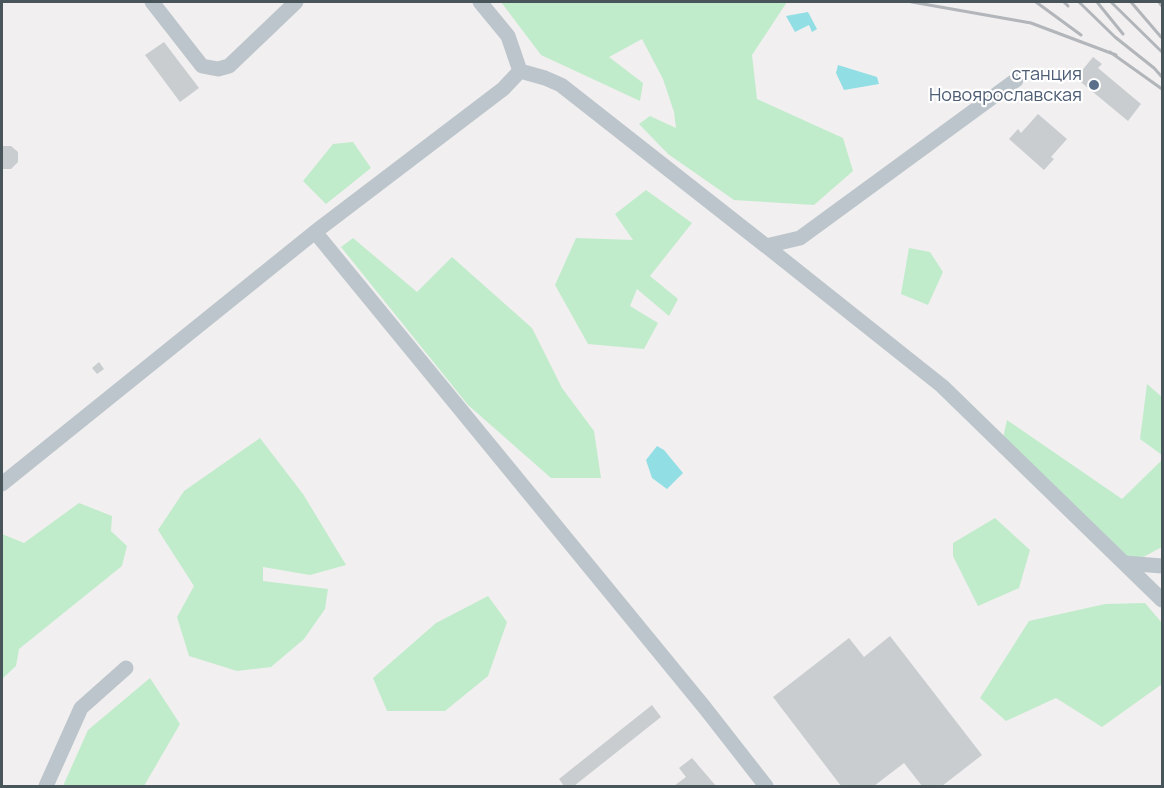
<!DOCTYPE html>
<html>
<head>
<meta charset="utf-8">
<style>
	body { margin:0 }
	#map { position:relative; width:1164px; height:788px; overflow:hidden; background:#f1efef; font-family:Manrope,sans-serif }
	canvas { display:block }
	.frame { position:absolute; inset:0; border:3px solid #48555b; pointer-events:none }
</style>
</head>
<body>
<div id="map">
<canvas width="1164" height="788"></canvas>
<div class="frame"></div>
</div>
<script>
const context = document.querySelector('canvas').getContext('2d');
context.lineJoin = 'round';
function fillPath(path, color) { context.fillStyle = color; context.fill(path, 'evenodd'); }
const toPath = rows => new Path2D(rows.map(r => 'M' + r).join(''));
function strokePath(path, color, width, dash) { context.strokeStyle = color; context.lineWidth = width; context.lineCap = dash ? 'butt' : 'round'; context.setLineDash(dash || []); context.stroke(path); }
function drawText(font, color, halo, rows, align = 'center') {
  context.font = font + ' Manrope,sans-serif'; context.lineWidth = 4.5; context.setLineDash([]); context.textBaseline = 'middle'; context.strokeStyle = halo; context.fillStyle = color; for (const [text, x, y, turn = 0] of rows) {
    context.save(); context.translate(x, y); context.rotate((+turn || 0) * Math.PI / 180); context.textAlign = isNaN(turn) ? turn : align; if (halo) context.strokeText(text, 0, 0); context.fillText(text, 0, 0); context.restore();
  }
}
fillPath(toPath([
	[501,2,787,2,752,55,757,99,843,138,853,171,814,205,734,200,668,154,639,124,650,116,676,128,674,112,663,79,642,39,609,57,643,83,640,101,541,55],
	[353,142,371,168,326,204,303,181,333,144],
	[646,190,692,223,650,276,678,299,669,316,637,289,630,306,658,323,644,349,588,344,555,285,576,238,633,240,615,214],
	[353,238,417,292,452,257,532,328,562,388,594,431,601,478,551,478,468,405,341,247],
	[909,248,930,252,943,272,928,305,901,294],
	[1147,384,1162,397,1162,455,1140,439],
	[1007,420,1122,499,1162,460,1162,547,1132,563,1001,447],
	[260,438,303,494,346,565,310,575,263,567,263,581,328,589,325,609,304,639,271,667,237,671,189,656,177,617,194,586,158,530,184,491],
	[79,503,112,516,111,531,127,546,122,566,19,649,16,666,2,679,2,534,24,543],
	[995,518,1030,550,1019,588,978,606,953,556,953,543],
	[488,596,507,622,488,676,445,711,387,711,373,678,436,623],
	[1145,603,1162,623,1162,684,1102,727,1056,698,1006,721,980,698,1029,621,1105,604],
	[150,678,180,724,144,786,63,786,88,730]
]), '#c1eccc');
fillPath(toPath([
	[808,12,817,29,812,32,809,25,795,32,786,16],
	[838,65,877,77,879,84,844,90,836,73],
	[657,446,664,450,683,473,667,489,652,478,646,460]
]), '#91dee5');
fillPath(toPath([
	[164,42,199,88,180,102,145,55],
	[1093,57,1102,64,1098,68,1141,104,1128,121,1076,78],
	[1038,114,1067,139,1051,157,1054,159,1044,170,1009,139,1018,129,1021,133],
	[2,146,11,146,18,152,18,162,11,169,2,169],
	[99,362,104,369,97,374,92,368],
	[890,636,982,755,942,786,922,786,904,763,874,786,841,786,773,697,849,638,864,657],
	[652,705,661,717,574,786,564,786,559,779],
	[692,758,716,786,674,786,686,777,679,768]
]), '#c9cdd0');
strokePath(toPath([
	[152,2,202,66,218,69,229,66,296,2],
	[520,71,545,78,561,85,766,246,800,238,1016,80],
	[315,232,705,708,766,786],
	[766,246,942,386,1162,600],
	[2,484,315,232,503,89,520,71,508,36,480,2],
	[1124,563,1162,566],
	[46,786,81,708,126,668]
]), '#bcc5cb', 15);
strokePath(toPath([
	[912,2,1031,23,1116,55],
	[1036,2,1081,35],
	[1064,2,1068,6],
	[1079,2,1115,37,1154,68,1162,77],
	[1097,2,1123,34],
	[1111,2,1162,52],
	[1131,2,1161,37],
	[1159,2,1162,6],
	[1110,52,1162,89]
]), '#b2b5b9', 3);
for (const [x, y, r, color] of [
	[1094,85,6,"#5c6f8a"]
]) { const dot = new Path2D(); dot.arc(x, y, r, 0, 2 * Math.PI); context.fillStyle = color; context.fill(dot); strokePath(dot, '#fff', 2); }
drawText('18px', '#4e5e75', '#fff', [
	["станция",1082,75],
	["Новоярославская",1082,96]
], 'right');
</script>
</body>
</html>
